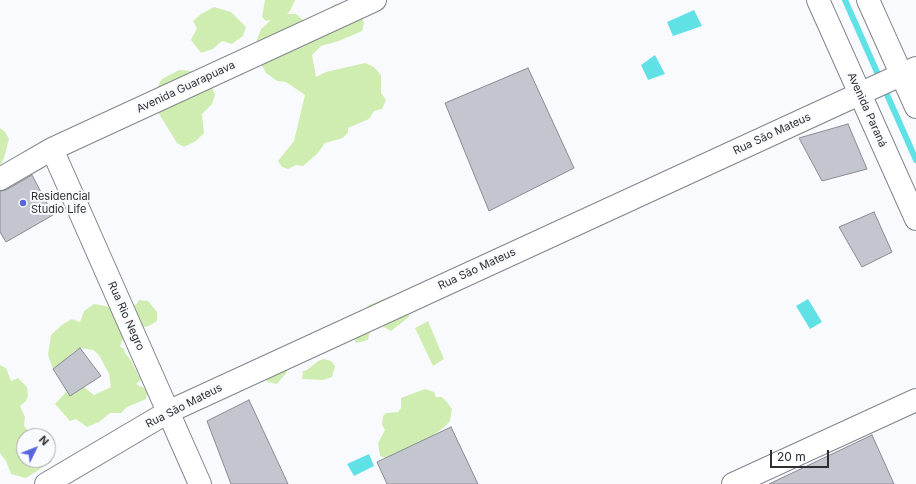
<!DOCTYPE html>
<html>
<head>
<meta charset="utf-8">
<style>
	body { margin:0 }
	#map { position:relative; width:916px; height:484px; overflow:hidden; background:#f9fafe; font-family:Inter,sans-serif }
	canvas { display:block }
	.north { position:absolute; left:16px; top:428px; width:40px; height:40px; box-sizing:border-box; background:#f9fafe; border:1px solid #a8a8ac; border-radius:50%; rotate:47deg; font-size:11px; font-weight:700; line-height:16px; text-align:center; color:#2e2e32 }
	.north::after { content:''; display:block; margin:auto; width:14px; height:18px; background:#5866dc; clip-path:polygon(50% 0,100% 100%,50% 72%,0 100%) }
	.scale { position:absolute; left:770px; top:450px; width:59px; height:18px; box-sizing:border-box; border:2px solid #2e2e32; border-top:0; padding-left:5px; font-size:12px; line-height:14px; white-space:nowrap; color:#2e2e32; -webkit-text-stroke:3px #f9fafe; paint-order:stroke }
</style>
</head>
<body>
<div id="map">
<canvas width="916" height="484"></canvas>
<div class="north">N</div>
<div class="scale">20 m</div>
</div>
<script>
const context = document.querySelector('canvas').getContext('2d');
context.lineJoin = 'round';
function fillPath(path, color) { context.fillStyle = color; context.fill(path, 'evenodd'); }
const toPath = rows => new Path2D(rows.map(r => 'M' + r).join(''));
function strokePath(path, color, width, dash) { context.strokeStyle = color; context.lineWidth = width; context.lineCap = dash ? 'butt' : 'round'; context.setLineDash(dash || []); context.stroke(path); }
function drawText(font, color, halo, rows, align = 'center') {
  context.font = font + ' Inter,sans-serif'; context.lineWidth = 4; context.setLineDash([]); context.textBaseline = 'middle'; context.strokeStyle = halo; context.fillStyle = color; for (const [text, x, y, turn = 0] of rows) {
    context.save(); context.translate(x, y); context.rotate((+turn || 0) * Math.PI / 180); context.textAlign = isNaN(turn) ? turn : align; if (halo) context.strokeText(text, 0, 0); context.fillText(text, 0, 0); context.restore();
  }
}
fillPath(toPath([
	[265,0,295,0,290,11,287,14,296,14,303,20,317,18,335,4,346,3,360,13,364,23,362,31,339,41,321,46,312,55,316,77,326,72,365,63,374,67,381,75,381,93,386,100,382,109,374,111,369,119,348,128,348,132,343,138,325,143,317,154,303,166,296,165,288,169,282,167,278,161,294,141,305,95,286,82,277,81,266,73,259,60,256,42,261,29,271,20,266,21,262,17],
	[214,7,231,12,246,27,243,36,232,44,222,41,213,49,201,53,191,40,197,28,193,21,201,14],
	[179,70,191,71,208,77,215,95,212,104,202,114,204,133,196,141,184,147,177,143,156,109,156,89,162,79],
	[0,128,5,132,9,139,4,158,0,166],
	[391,296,397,296,409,307,409,317,391,331,378,324,370,330,368,340,356,343,352,333,366,314,366,308,369,305],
	[139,300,148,301,157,312,157,321,149,326,144,327,136,326,117,315,116,321,123,338,120,347,124,349,125,353,130,359,141,380,136,384,144,388,147,393,146,399,127,407,121,413,110,413,99,422,87,427,76,419,70,421,55,404,67,391,75,388,84,387,94,395,111,387,109,374,99,355,93,350,80,348,72,353,69,362,59,364,53,369,48,355,51,335,63,324,72,319,80,322,84,311,94,304,106,306,117,314,131,304,136,305],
	[428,321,444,359,433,366,415,328],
	[324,359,331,361,335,366,332,377,323,380,302,379,303,371,307,370,318,361],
	[0,365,6,368,11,381,18,378,27,387,28,396,26,401,20,406,25,417,24,426,29,432,35,436,24,436,24,460,48,460,48,442,54,448,51,462,26,478,11,474,6,461,0,453],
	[286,367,287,372,277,384,268,382,262,375],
	[425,389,434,392,436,397,442,397,446,401,452,409,450,421,443,428,432,436,386,458,380,456,378,443,385,430,382,425,383,416,386,413,398,412,401,408,401,398]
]), '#cfedb0');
fillPath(toPath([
	[694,10,702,26,673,36,667,22],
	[655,55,665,74,648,80,641,65],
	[808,299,822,322,810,329,796,306],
	[369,454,374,466,354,476,347,464]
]), '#60e1e6');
strokePath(toPath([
	[845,0,916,160]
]), '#60e1e6', 6);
const building = toPath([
	[528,68,574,168,489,211,445,103,528,68],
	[848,124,867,169,822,181,799,138,848,124],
	[32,175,53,215,6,242,0,232,0,191,6,190,32,175],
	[874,212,892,252,862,267,839,227,874,212],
	[80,348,101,376,70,396,53,369,80,348],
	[249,400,283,473,288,484,231,484,207,421,249,400],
	[451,427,478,484,387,484,377,462,451,427],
	[872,435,894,484,769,484,872,435]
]);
fillPath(building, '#c3c5cf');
strokePath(building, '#898b94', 1);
const minor = toPath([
	[52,149,200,484],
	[0,179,52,149,375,0],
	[46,484,168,412,916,68],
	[733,484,916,400]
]);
const tertiary = toPath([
	[818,0,916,219],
	[868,0,916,107]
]);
strokePath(minor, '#82848d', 24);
strokePath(tertiary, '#82848d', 24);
strokePath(minor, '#fff', 22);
strokePath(tertiary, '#fff', 22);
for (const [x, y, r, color] of [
	[23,203,4,"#5866dc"]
]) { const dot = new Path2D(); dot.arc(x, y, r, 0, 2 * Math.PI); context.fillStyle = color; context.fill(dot); strokePath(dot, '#f9fafe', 1.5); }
drawText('11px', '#2e2e32', '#f9fafe', [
	["Avenida Guarapuava",186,87,-25],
	["Avenida Paraná",867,110,66],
	["Rua São Mateus",772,134,-25],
	["Rua São Mateus",477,269,-25],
	["Rua Rio Negro",126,316,66],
	["Rua São Mateus",184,406,-27]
]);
drawText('11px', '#2e2e32', '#f9fafe', [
	["Residencial",31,197],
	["Studio Life",31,210]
], 'left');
</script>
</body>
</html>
